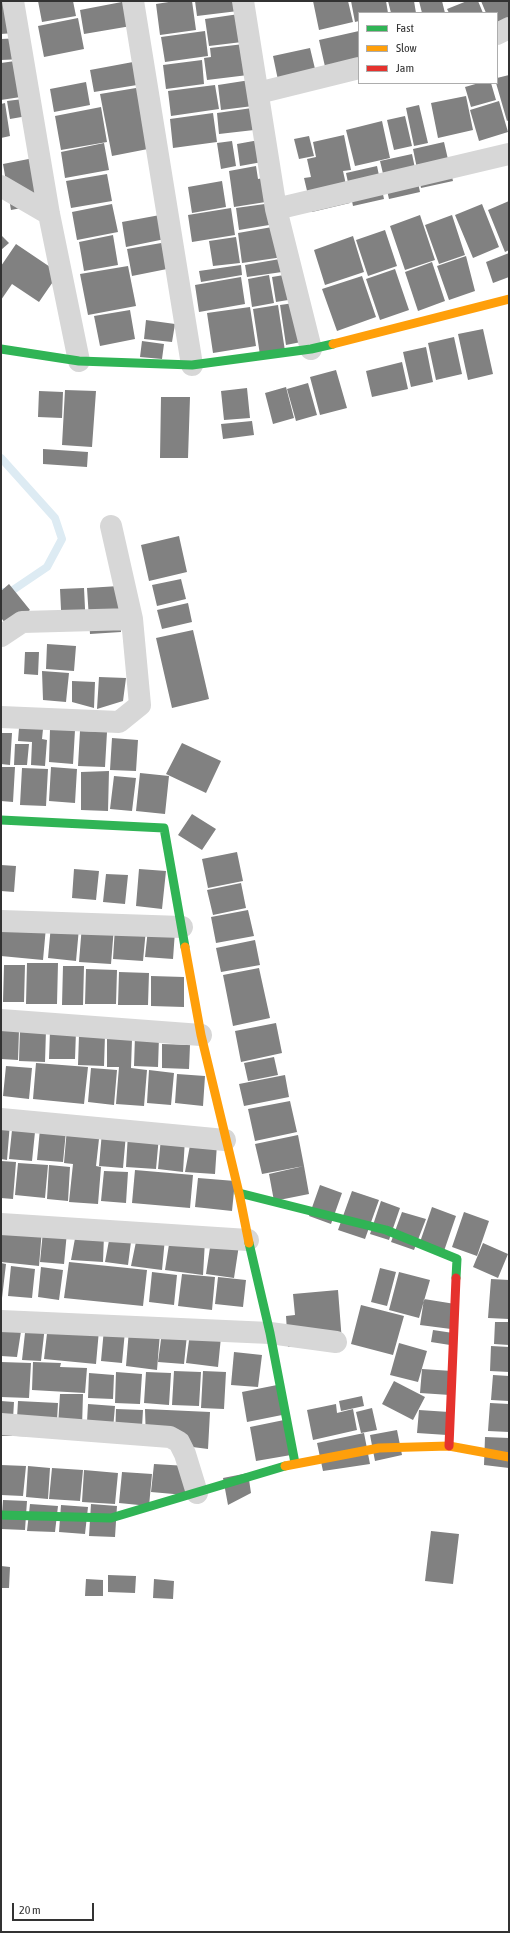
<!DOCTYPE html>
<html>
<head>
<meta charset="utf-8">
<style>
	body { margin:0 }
	#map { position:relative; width:510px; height:1933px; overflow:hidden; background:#fff; font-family:"Asap Condensed",sans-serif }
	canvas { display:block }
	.frame { position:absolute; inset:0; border:2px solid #333; pointer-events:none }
	.legend { position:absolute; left:358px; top:12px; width:140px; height:72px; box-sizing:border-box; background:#fff; border:1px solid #adadad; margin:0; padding:5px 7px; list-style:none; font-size:12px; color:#333 }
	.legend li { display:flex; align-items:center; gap:8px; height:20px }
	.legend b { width:20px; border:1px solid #adadad }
	.scale { position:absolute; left:12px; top:1903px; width:82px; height:18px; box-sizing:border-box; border:2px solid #333; border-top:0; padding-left:5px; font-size:12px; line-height:14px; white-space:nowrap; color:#333; -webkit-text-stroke:3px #fff; paint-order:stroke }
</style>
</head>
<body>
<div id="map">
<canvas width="510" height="1933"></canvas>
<div class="frame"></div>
<ul class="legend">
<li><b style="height:5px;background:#30b455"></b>Fast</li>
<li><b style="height:5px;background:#ff9f0a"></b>Slow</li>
<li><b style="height:5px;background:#e5322d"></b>Jam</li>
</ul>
<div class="scale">20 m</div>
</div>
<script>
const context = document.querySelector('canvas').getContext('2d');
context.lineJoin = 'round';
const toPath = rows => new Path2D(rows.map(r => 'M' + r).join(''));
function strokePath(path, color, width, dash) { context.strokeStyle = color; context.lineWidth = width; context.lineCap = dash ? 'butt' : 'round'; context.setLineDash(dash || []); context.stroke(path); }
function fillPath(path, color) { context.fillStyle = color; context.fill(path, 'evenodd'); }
strokePath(toPath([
	[1,458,55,518,62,539,47,567,10,592,1,592]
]), '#ddebf3', 8);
fillPath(toPath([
	[13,1,14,33,1,34,1,2],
	[38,1,73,1,76,16,42,22],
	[127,1,131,26,84,34,80,10],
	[175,1,192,1,196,30,160,35,156,4],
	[195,1,237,1,238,11,197,16],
	[313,1,348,1,353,22,319,30],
	[351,1,386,1,388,13,359,13,359,21,355,22],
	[388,1,414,1,416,13,391,13],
	[419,1,442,1,445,13,422,13],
	[467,1,478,1,483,13,449,13,447,9],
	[481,1,509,1,509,18,497,23,497,13,486,13],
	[239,14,242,42,209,46,205,19],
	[78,18,84,49,44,57,38,26],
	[205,31,208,56,165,62,161,37],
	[359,31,359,63,326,71,319,40],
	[23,38,23,59,1,60,1,39],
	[244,44,248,75,207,80,204,58,211,57,210,48],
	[310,48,316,73,278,80,273,56],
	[22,60,27,96,1,100,1,63],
	[202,60,204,84,166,89,163,65],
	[133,62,137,85,94,92,90,70],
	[509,75,509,120,507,121,496,83,497,78],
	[250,80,253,106,221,110,218,85],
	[86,82,90,105,54,112,50,89],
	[479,83,491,83,496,100,471,107,465,87],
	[215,85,219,109,171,116,168,91],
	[142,87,153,148,112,156,100,94],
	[466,96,473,130,438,138,431,103],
	[31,98,33,115,10,119,7,101],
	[499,101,508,132,479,141,470,110],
	[5,103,10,136,1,138,1,104],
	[419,105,428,143,414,146,406,108],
	[101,107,107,142,61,150,55,116],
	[252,108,254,130,219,134,217,113],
	[213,113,217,142,173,148,170,119],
	[405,116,412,146,394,150,387,120],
	[382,121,390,158,355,166,346,130],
	[344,135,351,170,343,171,350,203,312,212,304,178,311,177,307,159,316,157,313,142],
	[309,136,314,156,299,159,294,139],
	[259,140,262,162,240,166,237,144],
	[232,141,236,166,221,169,217,143],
	[444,142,453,181,421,188,413,149],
	[104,143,109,170,65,178,61,152],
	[412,154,420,192,389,199,380,161],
	[44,156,52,202,11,210,3,164],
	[256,166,258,179,268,177,272,201,234,207,229,171],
	[377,166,384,199,353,206,346,173],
	[107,174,112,201,71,208,66,181],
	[222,181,226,207,192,213,188,187],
	[509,201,509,250,505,252,488,210],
	[272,203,275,224,239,230,236,208],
	[112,204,118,232,77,240,72,212],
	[482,204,499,247,473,258,455,215],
	[231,208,235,235,192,242,188,215],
	[160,215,165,239,126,247,122,222],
	[420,215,435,260,405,270,390,226],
	[452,215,465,255,439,264,425,225],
	[278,226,283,257,242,263,238,233],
	[385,230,397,266,368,276,356,240],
	[1,235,9,243,1,250],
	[113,235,118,265,84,271,79,242],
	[353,236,364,272,325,285,314,250],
	[236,237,240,263,213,266,209,241],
	[167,242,172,268,132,276,127,249],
	[16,244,59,273,39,302,12,284,1,300,1,266],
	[509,253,509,277,493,283,486,262],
	[466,256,475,291,449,300,437,266],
	[280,259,282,272,247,277,245,265],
	[432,262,445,301,418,311,405,272],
	[241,265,242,275,201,282,199,271],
	[128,266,136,306,88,315,80,274],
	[395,269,409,310,380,320,366,279],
	[269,275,274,303,252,307,248,279],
	[284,275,288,300,276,302,272,277],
	[362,276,376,317,337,331,322,289],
	[241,277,245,304,199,312,195,285],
	[294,303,301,342,286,345,280,305],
	[278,305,285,351,260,355,253,309],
	[250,307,256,346,213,353,207,313],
	[130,310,135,339,100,346,94,316],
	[146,320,175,324,172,342,144,339],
	[483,329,493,374,468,380,458,334],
	[454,337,462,374,436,380,428,343],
	[142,341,164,344,162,359,140,357],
	[426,347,433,382,411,387,403,352],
	[402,362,408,389,372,397,366,371],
	[336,370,347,408,320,415,310,377],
	[308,383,317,415,296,421,287,389],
	[286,387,294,418,273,424,265,393],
	[247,388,250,418,224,420,221,391],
	[65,390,96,391,92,447,62,445],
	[39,391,63,392,62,418,38,417],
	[161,397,190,397,188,458,160,458],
	[252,421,254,435,223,439,221,424],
	[43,449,88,452,87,467,43,464],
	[179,536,187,572,149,581,141,545],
	[181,579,186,599,157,606,152,585],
	[9,584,30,610,9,627,1,618,1,591],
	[119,586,121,632,90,634,87,588],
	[84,588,86,629,62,630,60,589],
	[188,603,192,622,162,629,157,610],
	[193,630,209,699,172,708,156,638],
	[47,644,76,646,74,671,46,669],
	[25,652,39,652,38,675,24,674],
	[42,671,69,673,66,702,43,700],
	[99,677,126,678,123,701,97,709],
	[72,681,95,682,94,708,72,702],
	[19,728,43,729,42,739,47,740,45,766,31,765,32,742,18,741],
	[50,729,75,730,73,764,49,762],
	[80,731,107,732,105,767,78,766],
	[1,733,12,733,10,765,1,764],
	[112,738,138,740,136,771,110,770],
	[182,743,221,761,206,793,166,774],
	[15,744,29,744,27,765,14,765],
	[1,767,15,767,13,802,1,801],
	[51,767,77,769,75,803,49,801],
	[22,768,48,769,46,806,20,805],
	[109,771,108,811,81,810,81,772],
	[140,773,169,776,165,814,136,811],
	[114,776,136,778,132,811,110,809],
	[192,814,216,829,202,850,178,835],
	[237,852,243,881,208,888,202,859],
	[1,865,16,866,14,892,1,891],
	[74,869,99,871,96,900,72,898],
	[139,869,166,871,162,909,136,906],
	[106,874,128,875,125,904,103,902],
	[241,883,246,908,213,915,207,890],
	[248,910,254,936,216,943,211,917],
	[1,923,46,927,43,960,1,956],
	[51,925,79,928,76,961,48,958],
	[82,925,114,927,111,964,79,962],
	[115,927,146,929,143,961,113,959],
	[148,929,175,931,173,959,145,957],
	[255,940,260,965,221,972,216,948],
	[27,963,58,963,57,1004,26,1004],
	[4,965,25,965,24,1002,3,1002],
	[63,966,84,966,83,1005,62,1005],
	[259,968,270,1018,233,1026,223,975],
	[86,969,117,970,116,1004,85,1004],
	[119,972,149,973,148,1005,118,1005],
	[151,976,184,977,184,1007,151,1006],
	[276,1023,282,1053,241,1062,235,1031],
	[1,1030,19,1030,18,1060,1,1059],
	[20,1030,46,1030,45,1062,19,1061],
	[50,1031,76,1031,75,1059,49,1059],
	[79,1035,105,1035,104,1066,78,1065],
	[135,1036,159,1037,158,1067,134,1066],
	[107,1038,132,1039,131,1068,147,1070,144,1106,116,1104,119,1067,107,1067],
	[162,1044,190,1045,189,1069,162,1068],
	[274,1057,278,1075,248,1081,244,1063],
	[36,1063,88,1067,84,1104,33,1099],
	[6,1066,32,1068,29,1099,3,1096],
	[91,1068,117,1070,114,1105,88,1102],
	[149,1070,174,1073,171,1105,147,1103],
	[177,1074,205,1076,203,1106,175,1103],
	[285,1075,289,1097,244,1106,239,1084],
	[290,1101,297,1132,255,1141,248,1109],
	[1,1123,10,1123,7,1160,1,1159],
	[67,1128,100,1130,96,1166,101,1167,98,1204,69,1202,73,1164,64,1163],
	[40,1129,66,1131,63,1162,37,1160],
	[12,1130,35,1132,32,1161,9,1159],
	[102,1132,126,1134,123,1168,99,1166],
	[128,1134,159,1136,156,1169,126,1167],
	[298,1135,304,1166,262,1174,255,1144],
	[161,1138,185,1139,183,1172,158,1169],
	[191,1140,217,1144,215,1174,185,1172],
	[1,1161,16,1162,13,1199,1,1198],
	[18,1163,48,1165,45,1198,15,1195],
	[49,1165,70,1167,68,1201,47,1199],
	[304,1166,309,1194,274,1201,269,1174],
	[135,1170,193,1175,190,1208,132,1203],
	[104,1171,128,1172,126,1203,101,1201],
	[198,1178,235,1181,232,1211,195,1207],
	[320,1185,342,1193,331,1224,309,1216],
	[352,1191,379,1200,365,1239,338,1230],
	[381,1201,400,1208,389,1240,370,1234],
	[432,1207,456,1216,444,1251,420,1242],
	[402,1212,426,1219,414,1250,391,1242],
	[464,1212,489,1221,477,1256,452,1247],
	[1,1226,42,1229,39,1266,1,1262],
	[43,1231,67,1232,64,1264,40,1262],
	[76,1233,104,1235,103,1262,71,1260],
	[132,1234,128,1265,105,1262,110,1235],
	[137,1237,165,1238,162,1270,131,1266],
	[170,1238,205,1241,203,1275,165,1270],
	[211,1241,239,1245,234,1278,206,1274],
	[483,1243,508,1254,498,1278,473,1267],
	[69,1262,147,1270,143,1306,64,1298],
	[1,1263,6,1264,2,1298,1,1298],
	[11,1266,35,1269,32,1298,8,1296],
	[41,1267,63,1270,59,1300,38,1297],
	[380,1268,396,1272,387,1306,371,1302],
	[152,1272,177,1275,174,1305,149,1302],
	[399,1272,430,1280,419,1318,389,1310],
	[182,1274,215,1277,212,1310,178,1306],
	[218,1277,246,1280,243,1307,215,1304],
	[491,1279,509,1280,509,1319,488,1318],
	[338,1290,342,1342,288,1347,286,1316,295,1315,293,1294],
	[424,1299,455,1304,451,1329,420,1325],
	[361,1305,404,1316,393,1355,351,1344],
	[495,1322,509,1322,509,1345,494,1344],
	[1,1323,22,1325,17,1357,1,1356],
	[26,1324,45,1326,41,1361,22,1360],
	[48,1325,99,1330,96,1364,44,1359],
	[104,1329,125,1331,122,1363,101,1361],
	[129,1330,160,1333,157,1370,126,1366],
	[433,1330,453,1333,450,1345,431,1342],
	[162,1332,187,1335,184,1364,158,1362],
	[190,1333,221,1337,218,1367,186,1363],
	[399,1343,427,1351,418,1382,390,1375],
	[491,1346,509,1347,509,1372,490,1371],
	[234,1352,262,1355,258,1387,231,1385],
	[1,1362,31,1363,29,1398,1,1397],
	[33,1362,61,1363,60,1367,87,1368,85,1393,32,1390],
	[422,1369,452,1371,450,1395,420,1393],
	[174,1371,201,1372,199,1406,172,1405],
	[203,1371,226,1372,224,1409,201,1408],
	[116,1372,142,1374,140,1404,115,1403],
	[146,1372,171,1373,169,1405,144,1403],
	[89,1373,114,1375,113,1399,88,1398],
	[493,1375,509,1376,509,1401,491,1400],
	[394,1381,425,1397,413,1420,382,1404],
	[277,1385,282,1415,247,1422,242,1392],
	[60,1394,83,1394,82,1427,58,1426],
	[362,1396,364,1406,341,1411,339,1401],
	[1,1401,14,1402,12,1436,1,1436],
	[18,1401,58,1403,56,1437,16,1436],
	[490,1403,509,1404,509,1432,488,1431],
	[88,1404,115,1406,112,1441,86,1440],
	[336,1404,337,1413,353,1409,357,1430,313,1440,307,1410],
	[372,1408,377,1430,361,1433,356,1412],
	[116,1409,143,1410,141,1443,115,1441],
	[145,1409,210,1412,208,1449,146,1441],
	[419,1410,449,1412,447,1435,417,1433],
	[284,1420,291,1455,256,1461,250,1427],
	[397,1430,402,1455,375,1461,370,1435],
	[364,1433,370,1464,323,1471,317,1443],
	[485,1437,509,1438,509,1468,484,1465],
	[154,1464,187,1466,185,1495,151,1492],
	[1,1465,26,1466,23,1496,1,1495],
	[28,1466,50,1468,48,1499,26,1497],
	[52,1468,83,1470,80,1501,49,1499],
	[84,1470,118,1473,115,1504,82,1502],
	[122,1472,152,1474,149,1506,119,1503],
	[248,1473,251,1493,228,1505,223,1478],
	[3,1500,27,1501,25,1530,1,1529],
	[30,1504,58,1506,55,1532,27,1531],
	[91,1504,117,1506,115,1537,89,1536],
	[61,1505,88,1507,85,1534,59,1532],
	[431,1531,459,1534,453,1584,425,1581],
	[1,1566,10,1567,9,1588,1,1588],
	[108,1575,136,1576,135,1593,108,1592],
	[86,1579,103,1580,103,1596,85,1596],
	[154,1579,174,1581,173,1599,153,1598]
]), '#818181');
strokePath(toPath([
	[13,1,49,214,79,361],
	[133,1,192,365],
	[243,1,276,209,311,349],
	[497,34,509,28],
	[258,93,359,68],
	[1,186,49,214],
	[276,209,509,154],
	[1,636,22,622,132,619],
	[1,717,119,722,140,705,132,619,111,526],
	[1,921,182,927],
	[1,1020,201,1035],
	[1,1119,225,1140],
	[1,1224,248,1240],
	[1,1321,270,1333,336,1342],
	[1,1424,170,1437,179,1442,185,1454,197,1493]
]), '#d7d7d7', 22);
strokePath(toPath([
	[1,349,79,361,192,365,311,349,333,344],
	[1,820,164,828,185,947],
	[239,1193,386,1230,457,1259,456,1278],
	[249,1243,270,1333,295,1463],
	[1,1515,111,1518,285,1466]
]), '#30b455', 9);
strokePath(toPath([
	[333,344,509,299],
	[185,947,201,1035,239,1193,249,1243],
	[285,1466,379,1448,449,1446,509,1457]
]), '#ff9f0a', 9);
strokePath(toPath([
	[449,1446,456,1278]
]), '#e5322d', 9);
</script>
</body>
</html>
